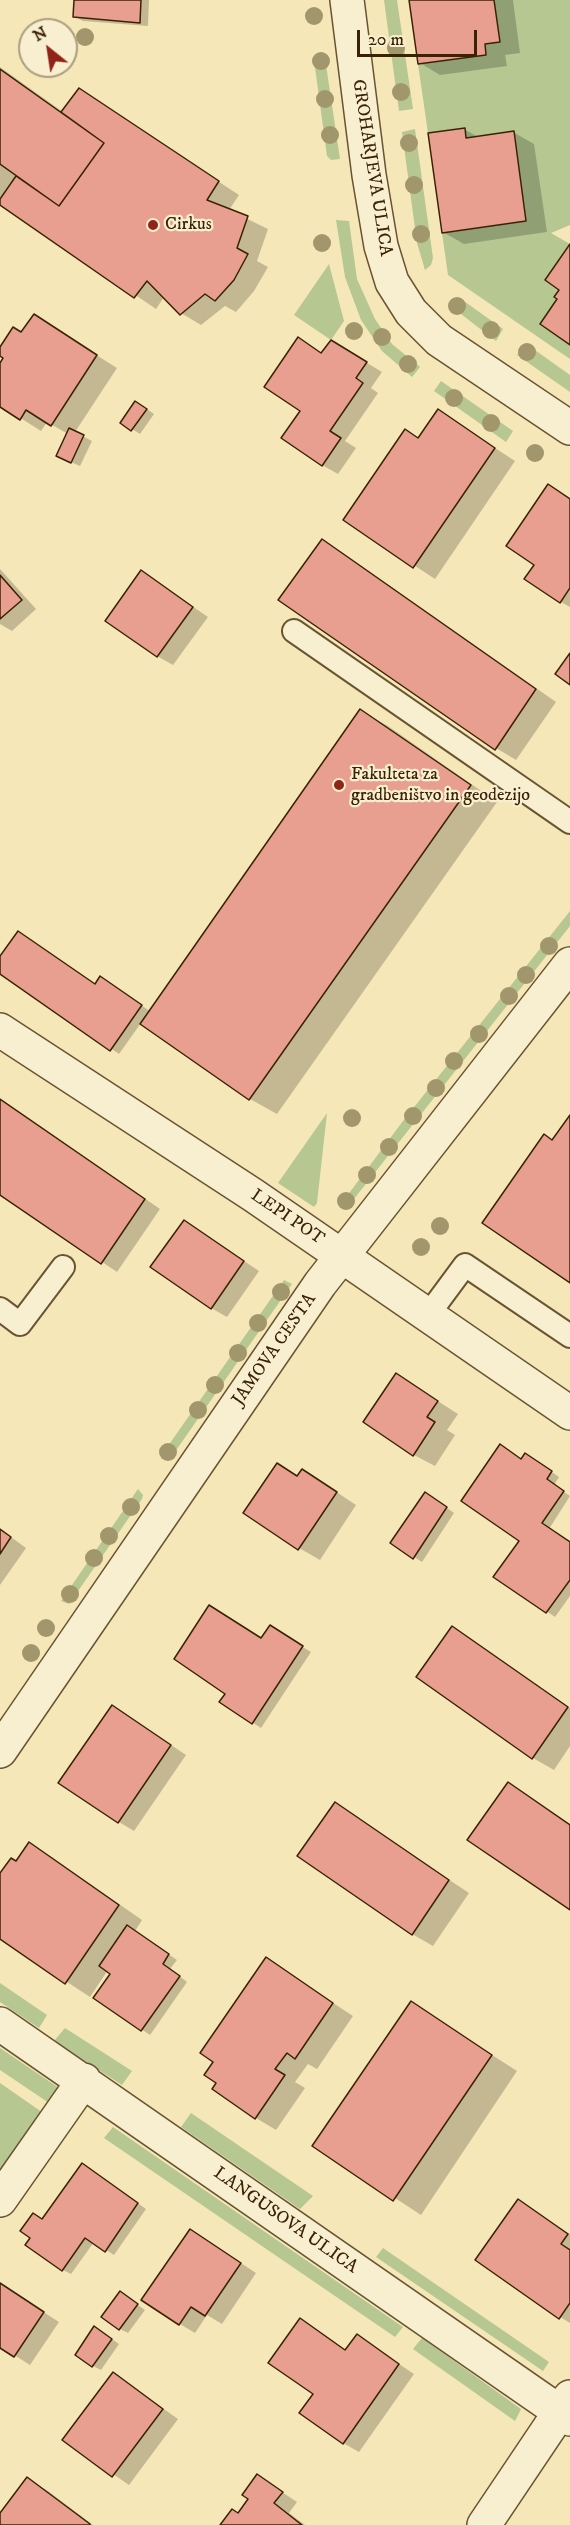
<!DOCTYPE html>
<html>
<head>
<meta charset="utf-8">
<style>
	body { margin:0 }
	#map { position:relative; width:570px; height:2525px; overflow:hidden; background:#f5e7b7; font-family:"IM FELL DW Pica",serif }
	canvas { display:block }
	.north { position:absolute; left:18px; top:18px; width:60px; height:60px; box-sizing:border-box; background:#f8efd0; border:2px solid #ac9d7f; border-radius:50%; rotate:330deg; font-size:16px; font-weight:700; line-height:24px; text-align:center; color:#3a2305 }
	.north::after { content:''; display:block; margin:auto; width:21px; height:27px; background:#8f2418; clip-path:polygon(50% 0,100% 100%,50% 72%,0 100%) }
	.scale { position:absolute; left:357px; top:30px; width:120px; height:27px; box-sizing:border-box; border:3px solid #3a2305; border-top:0; padding-left:8px; font-size:18px; line-height:21px; white-space:nowrap; color:#3a2305; -webkit-text-stroke:4px #f8efd0; paint-order:stroke }
</style>
</head>
<body>
<div id="map">
<canvas width="570" height="2525"></canvas>
<div class="north">N</div>
<div class="scale">20 m</div>
</div>
<script>
const context = document.querySelector('canvas').getContext('2d');
context.lineJoin = 'round';
function fillPath(path, color) { context.fillStyle = color; context.fill(path, 'evenodd'); }
const toPath = rows => new Path2D(rows.map(r => 'M' + r).join(''));
function strokePath(path, color, width, dash) { context.strokeStyle = color; context.lineWidth = width; context.lineCap = dash ? 'butt' : 'round'; context.setLineDash(dash || []); context.stroke(path); }
function drawText(font, color, halo, rows, align = 'center') {
  context.font = font + ' "IM FELL DW Pica",serif'; context.lineWidth = 4.5; context.setLineDash([]); context.textBaseline = 'middle'; context.strokeStyle = halo; context.fillStyle = color; for (const [text, x, y, turn = 0] of rows) {
    context.save(); context.translate(x, y); context.rotate((+turn || 0) * Math.PI / 180); context.textAlign = isNaN(turn) ? turn : align; if (halo) context.strokeText(text, 0, 0); context.fillText(text, 0, 0); context.restore();
  }
}
fillPath(toPath([
	[384,0,397,0,413,109,399,111],
	[494,0,570,0,570,225,551,233,570,244,545,280,559,290,554,297,557,299,540,324,570,345,570,359,448,275,442,233,526,221,514,131,466,138,464,128,428,133,418,64,486,55,485,44,500,41],
	[325,58,340,159,331,160,327,156,314,60],
	[415,129,433,258,431,265,425,270,417,243,402,132],
	[336,220,349,221,357,279,375,319,392,344,420,367,412,377,382,351,361,320,345,277],
	[329,264,344,321,331,340,294,315],
	[461,299,503,329,496,341,448,304],
	[525,343,570,375,570,392,517,355],
	[441,381,513,431,506,442,434,391],
	[570,911,570,926,346,1209,341,1204,403,1121],
	[327,1113,317,1203,314,1207,278,1183],
	[284,1280,292,1284,170,1459,161,1456],
	[138,1489,143,1495,142,1499,69,1604,61,1601],
	[0,1983,47,2015,39,2028,0,2002],
	[65,2028,132,2071,122,2085,54,2041],
	[0,2048,62,2090,52,2105,0,2070],
	[0,2083,49,2117,0,2189],
	[191,2113,313,2196,300,2209,181,2127],
	[113,2127,403,2327,395,2337,104,2138],
	[383,2248,549,2362,543,2371,376,2257],
	[422,2338,521,2409,515,2421,413,2349]
]), '#b6c792');
fillPath(toPath([
	[76,0,149,0,148,26,83,21,75,17],
	[411,0,513,0,520,53,505,55,507,66,440,75,420,63],
	[0,67,63,112,79,90,239,195,229,210,268,229,257,261,268,267,254,291,236,312,225,306,201,325,181,313,164,297,156,309,0,203],
	[464,129,478,137,513,132,534,144,547,232,464,244,443,232],
	[34,316,117,368,75,432,92,441,80,466,66,460,68,434,47,422,41,431,0,405,0,366,6,358,0,354,0,350,22,334],
	[332,342,382,372,371,388,378,393,345,441,356,448,338,474,322,465,302,410,322,354],
	[144,407,154,414,140,434,132,429],
	[438,411,515,461,435,579,345,520,406,431,420,439],
	[549,486,570,499,570,607,561,602,536,565],
	[322,541,343,553,556,702,516,760,496,748],
	[0,569,36,609,12,631,0,624],
	[142,572,208,617,173,665,157,656],
	[361,711,388,726,497,802,277,1114,250,1099,141,1023,119,1054,0,972,0,959,95,986,109,982,151,1012],
	[0,1099,160,1209,117,1272,0,1193],
	[184,1221,259,1271,227,1317,211,1308],
	[397,1375,458,1414,447,1430,455,1435,435,1466,414,1455],
	[533,1459,559,1477,554,1485,570,1496,549,1529,570,1543,570,1596,555,1617,496,1577,521,1540,522,1460],
	[298,1477,323,1483,356,1505,320,1560,299,1548],
	[434,1499,454,1513,422,1562,414,1557],
	[0,1529,26,1548,0,1585],
	[270,1627,311,1652,261,1728,221,1702],
	[452,1628,570,1708,570,1746,554,1770,533,1758],
	[128,1716,186,1755,134,1831,119,1822],
	[508,1784,570,1824,570,1908],
	[335,1804,469,1893,433,1946,412,1934],
	[29,1844,53,1858,142,1920,135,1931,177,1960,170,1969,187,1982,150,2035,95,1998,112,1973,108,1970,90,1997,0,1938,0,1876,17,1863],
	[266,1959,353,2016,317,2069,308,2064,295,2082,305,2088,276,2130,256,2118,218,2083,215,2062],
	[411,2003,517,2071,421,2215,314,2145],
	[90,2170,146,2209,114,2255,94,2242,71,2274,63,2270,43,2220],
	[518,2201,570,2234,570,2323,560,2317],
	[206,2240,256,2273,222,2324,207,2315,195,2333,180,2324],
	[0,2284,59,2322,30,2365,0,2346],
	[128,2298,145,2310,128,2333,120,2329],
	[316,2329,347,2351,357,2336,414,2374,359,2452,343,2443,315,2393],
	[103,2333,119,2344,101,2370,93,2366],
	[114,2374,178,2419,129,2485,64,2440],
	[258,2476,297,2502,289,2513,305,2525,222,2525,239,2514,250,2499],
	[27,2479,48,2491,93,2525,0,2525,0,2516]
]), '#0003');
const building = toPath([
	[74,0,141,0,140,23,73,17,74,0],
	[409,0,494,0,500,42,485,44,486,55,418,64,409,0],
	[0,69,104,143,59,206,0,164,0,69],
	[79,88,219,181,207,200,248,216,237,248,248,254,234,280,215,301,205,294,180,315,147,281,134,298,0,205,0,199,16,176,59,206,104,143,61,112,79,88],
	[465,128,466,138,514,131,526,221,442,233,428,133,465,128],
	[570,244,570,345,540,324,557,299,554,297,559,290,545,280,570,244],
	[34,314,97,355,51,426,26,410,20,420,0,407,0,363,3,358,0,356,0,347,13,327,21,332,34,314],
	[298,337,321,353,331,340,367,362,356,378,363,383,330,431,341,438,322,466,281,438,300,411,264,387,298,337],
	[135,401,147,409,131,431,120,423,135,401],
	[438,409,495,448,413,568,343,520,405,429,418,438,438,409],
	[69,428,84,435,71,463,56,456,69,428],
	[548,484,570,499,570,588,560,603,524,579,534,565,506,546,548,484],
	[322,539,536,689,495,750,278,600,322,539],
	[141,570,193,607,157,657,105,621,141,570],
	[0,575,22,600,0,619,0,575],
	[570,653,570,685,555,674,570,653],
	[360,709,471,785,249,1100,140,1024,360,709],
	[18,931,95,984,100,976,142,1005,110,1051,0,974,0,956,18,931],
	[0,1099,145,1199,101,1264,0,1195,0,1099],
	[570,1115,570,1283,482,1223,544,1134,552,1140,570,1115],
	[184,1220,244,1261,211,1309,150,1267,184,1220],
	[396,1373,438,1401,427,1417,435,1422,413,1456,363,1422,396,1373],
	[500,1444,521,1459,525,1453,552,1471,547,1479,564,1491,542,1523,570,1542,570,1580,546,1613,493,1577,519,1541,461,1501,500,1444],
	[277,1463,297,1476,302,1469,337,1492,298,1550,243,1513,277,1463],
	[425,1492,447,1507,413,1559,390,1543,425,1492],
	[0,1529,11,1537,0,1554,0,1529],
	[209,1605,261,1638,270,1625,303,1646,252,1724,219,1702,225,1694,174,1659,209,1605],
	[452,1626,568,1707,532,1759,416,1677,452,1626],
	[112,1705,171,1745,118,1823,58,1783,112,1705],
	[508,1782,570,1825,570,1910,467,1840,508,1782],
	[335,1802,449,1880,412,1935,297,1856,335,1802],
	[29,1842,119,1905,65,1984,0,1939,0,1873,11,1858,16,1861,29,1842],
	[127,1925,169,1954,163,1964,180,1976,141,2031,93,1998,110,1974,99,1966,127,1925],
	[266,1957,333,2003,295,2059,287,2053,275,2069,285,2075,255,2119,212,2089,216,2083,204,2075,213,2062,200,2053,266,1957],
	[411,2001,492,2055,393,2201,312,2146,411,2001],
	[82,2163,138,2203,105,2252,85,2238,62,2271,25,2245,30,2238,20,2231,33,2213,42,2219,82,2163],
	[518,2199,568,2234,561,2244,570,2250,570,2303,559,2319,475,2260,518,2199],
	[190,2229,241,2263,205,2316,191,2307,179,2325,141,2300,190,2229],
	[0,2283,44,2312,14,2357,0,2348,0,2283],
	[120,2291,138,2304,119,2330,101,2317,120,2291],
	[300,2318,345,2350,357,2334,399,2364,343,2444,299,2413,313,2394,268,2363,300,2318],
	[94,2326,112,2339,92,2367,75,2355,94,2326],
	[113,2372,163,2409,112,2477,62,2440,113,2372],
	[257,2474,283,2492,274,2503,302,2525,220,2525,232,2509,238,2513,248,2499,242,2495,257,2474],
	[27,2477,90,2524,90,2525,0,2525,0,2513,27,2477]
]);
fillPath(building, '#e99f8f');
strokePath(building, '#3a2305', 1.5);
const service = toPath([
	[294,631,570,822],
	[0,1309,20,1324,63,1267],
	[428,1315,465,1265,570,1336]
]);
const minor = toPath([
	[0,1030,253,1195,570,1413],
	[0,2024,570,2419],
	[0,2200,84,2080],
	[484,2525,570,2397]
]);
const tertiary = toPath([
	[347,0,369,175,381,246,392,282,411,312,439,340,570,428],
	[0,1751,320,1284,570,964]
]);
strokePath(service, '#695432', 26);
strokePath(minor, '#695432', 36);
strokePath(tertiary, '#695432', 36);
strokePath(service, '#f8efd0', 22);
strokePath(minor, '#f8efd0', 33);
strokePath(tertiary, '#f8efd0', 33);
context.fillStyle = '#a2966c';
for (const [x, y] of [
	[314,16],
	[85,37],
	[396,48],
	[321,61],
	[401,92],
	[325,99],
	[330,135],
	[409,143],
	[414,185],
	[421,234],
	[322,243],
	[457,306],
	[491,330],
	[354,331],
	[382,337],
	[527,352],
	[408,364],
	[454,398],
	[491,423],
	[535,453],
	[549,946],
	[526,975],
	[509,996],
	[479,1034],
	[454,1061],
	[436,1088],
	[413,1116],
	[352,1118],
	[389,1147],
	[367,1175],
	[346,1201],
	[440,1226],
	[421,1247],
	[281,1292],
	[258,1323],
	[238,1353],
	[215,1385],
	[198,1410],
	[168,1452],
	[131,1507],
	[109,1536],
	[94,1558],
	[70,1594],
	[46,1628],
	[31,1653]
]) { context.beginPath(); context.arc(x, y, 9, 0, 2 * Math.PI); context.fill(); }
for (const [x, y, r, color] of [
	[153,225,6,"#8f2418"],
	[339,785,6,"#8f2418"]
]) { const dot = new Path2D(); dot.arc(x, y, r, 0, 2 * Math.PI); context.fillStyle = color; context.fill(dot); strokePath(dot, '#f8efd0', 2); }
drawText('18px', '#3a2305', '#f8efd0', [
	["GROHARJEVA ULICA",371,168,81],
	["LEPI POT",287,1218,34],
	["JAMOVA CESTA",275,1350,-55],
	["LANGUSOVA ULICA",285,2221,35]
]);
drawText('18px', '#3a2305', '#f8efd0', [
	["Cirkus",165,225],
	["Fakulteta za",351,775],
	["gradbeništvo in geodezijo",351,796]
], 'left');
</script>
</body>
</html>
